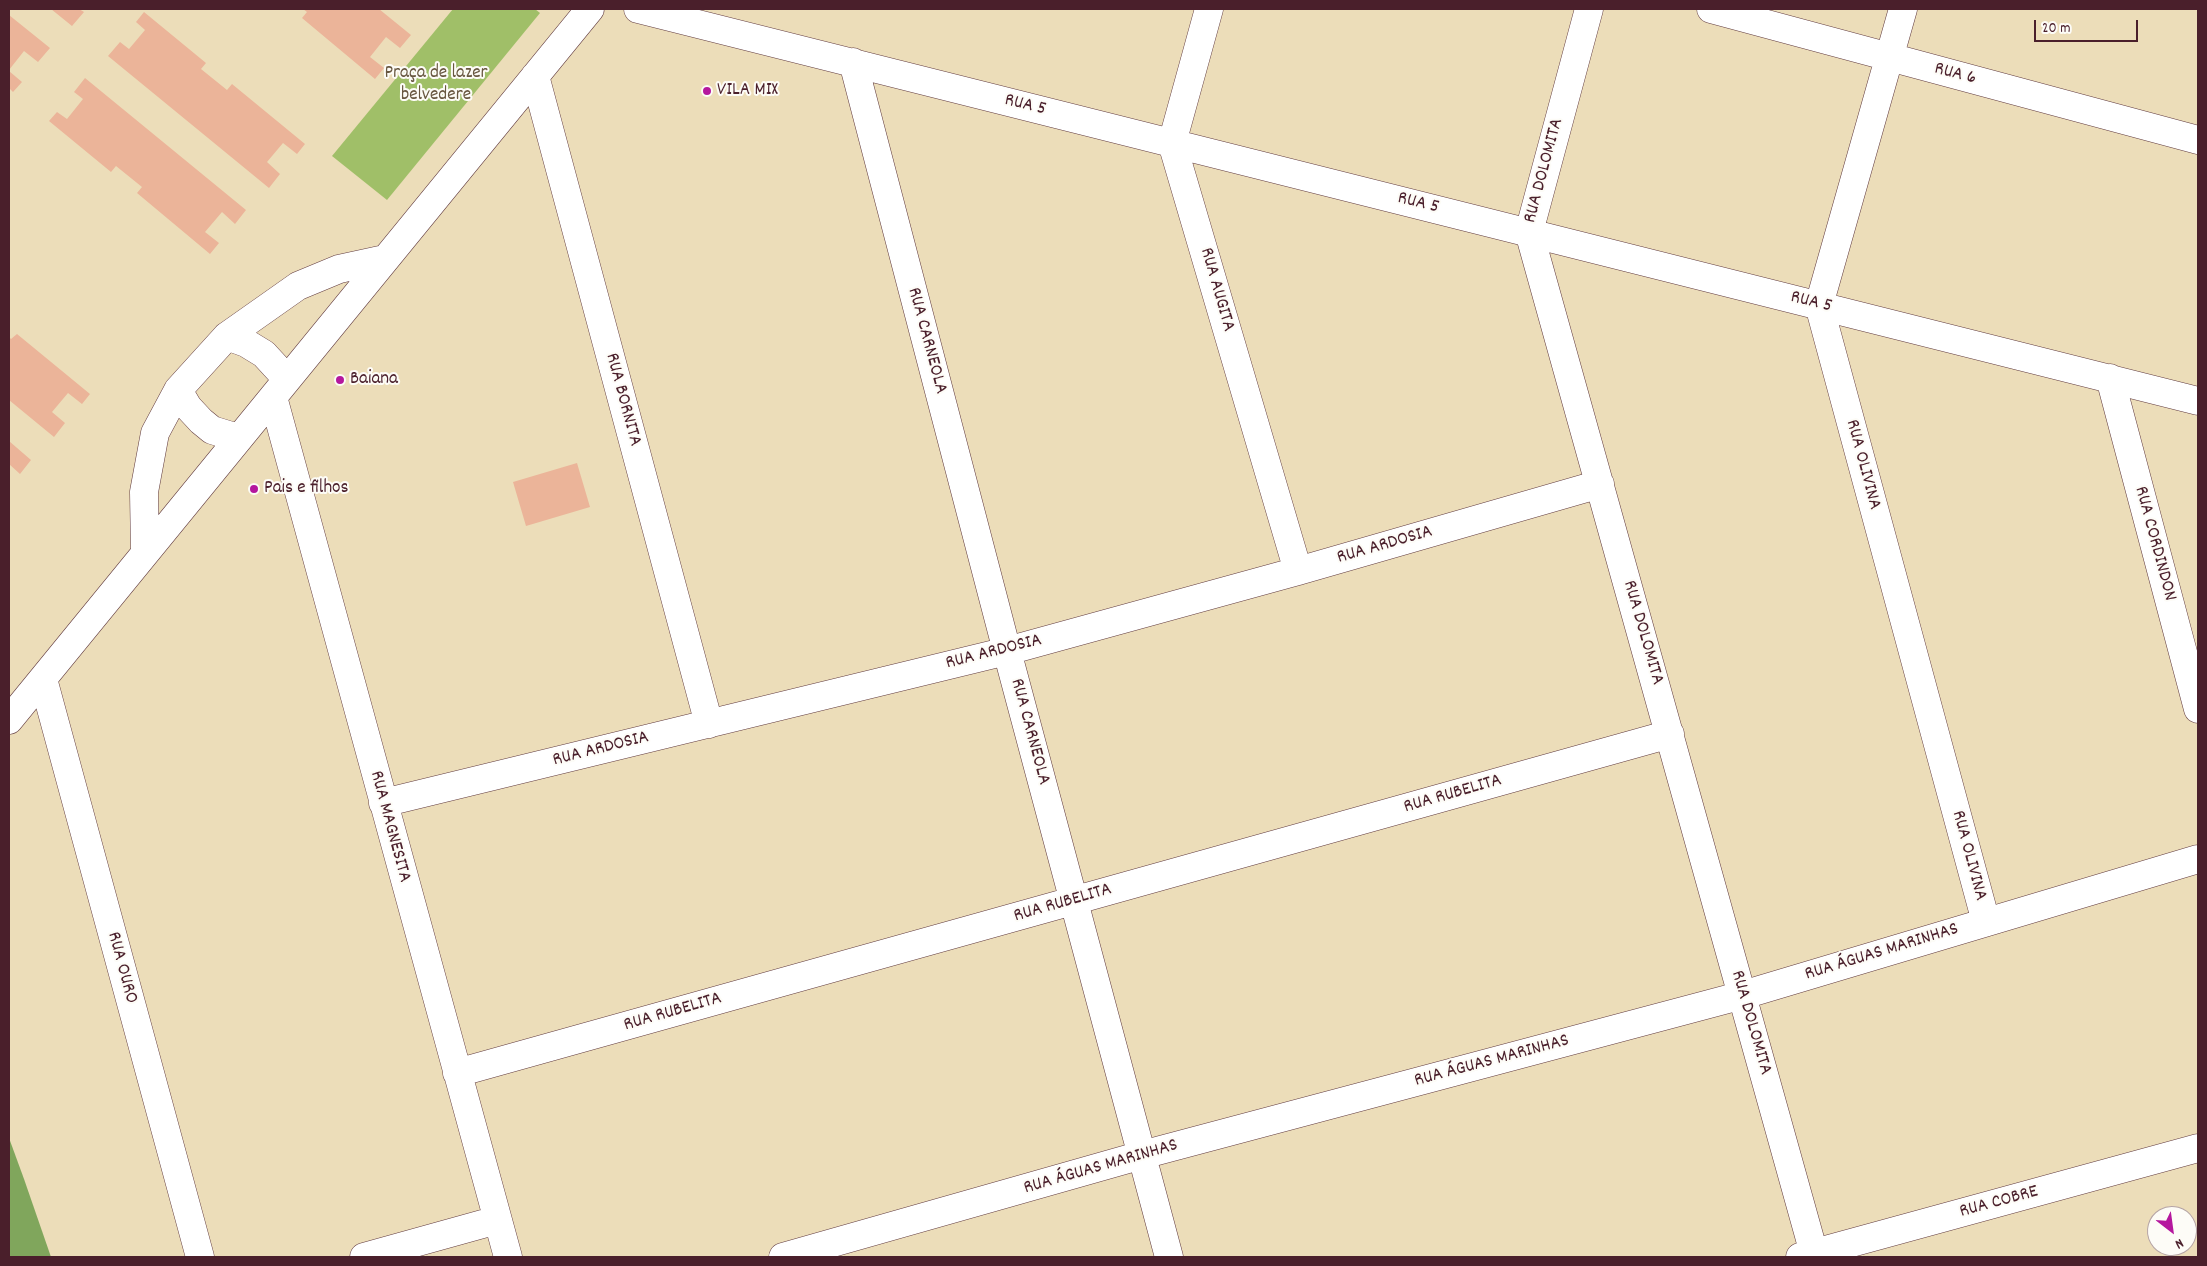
<!DOCTYPE html>
<html>
<head>
<meta charset="utf-8">
<style>
	body { margin:0 }
	#map { position:relative; width:2207px; height:1266px; overflow:hidden; background:#ecddb9; font-family:Dekko,sans-serif }
	canvas { display:block }
	.frame { position:absolute; inset:0; border:10px solid #4a1f2b; pointer-events:none }
	.north { position:absolute; left:2147px; top:1206px; width:50px; height:50px; box-sizing:border-box; background:#fdfcf7; border:1px solid #b5a4a5; border-radius:50%; rotate:150deg; font-size:14px; font-weight:700; line-height:20px; text-align:center; color:#4a1f2b }
	.north::after { content:''; display:block; margin:auto; width:18px; height:22px; background:#b5179e; clip-path:polygon(50% 0,100% 100%,50% 72%,0 100%) }
	.scale { position:absolute; left:2034px; top:20px; width:104px; height:22px; box-sizing:border-box; border:2px solid #4a1f2b; border-top:0; padding-left:6px; font-size:15px; line-height:18px; white-space:nowrap; color:#4a1f2b; -webkit-text-stroke:4px #fdfcf7; paint-order:stroke }
</style>
</head>
<body>
<div id="map">
<canvas width="2207" height="1266"></canvas>
<div class="frame"></div>
<div class="north">N</div>
<div class="scale">20 m</div>
</div>
<script>
const context = document.querySelector('canvas').getContext('2d');
context.lineJoin = 'round';
function fillPath(path, color) { context.fillStyle = color; context.fill(path, 'evenodd'); }
const toPath = rows => new Path2D(rows.map(r => 'M' + r).join(''));
function strokePath(path, color, width, dash) { context.strokeStyle = color; context.lineWidth = width; context.lineCap = dash ? 'butt' : 'round'; context.setLineDash(dash || []); context.stroke(path); }
function drawText(font, color, halo, rows, align = 'center') {
  context.font = font + ' Dekko,sans-serif'; context.lineWidth = 4; context.setLineDash([]); context.textBaseline = 'middle'; context.strokeStyle = halo; context.fillStyle = color; for (const [text, x, y, turn = 0] of rows) {
    context.save(); context.translate(x, y); context.rotate((+turn || 0) * Math.PI / 180); context.textAlign = isNaN(turn) ? turn : align; if (halo) context.strokeText(text, 0, 0); context.fillText(text, 0, 0); context.restore();
  }
}
fillPath(toPath([
	[453,9,535,9,540,13,387,200,332,156]
]), '#a0bf68');
fillPath(toPath([
	[9,1138,24,1179,51,1257,9,1257]
]), '#80a65c');
fillPath(toPath([
	[51,9,79,9,84,12,72,26],
	[303,9,379,9,411,35,400,48,386,37,370,57,384,68,375,79,302,18,307,12],
	[144,12,206,63,201,69,227,90,232,84,305,144,297,154,283,143,267,162,280,174,269,188,108,56,120,42,129,49,145,30,136,22],
	[9,15,50,48,38,62,24,51,9,70],
	[9,71,22,82,13,92,9,88],
	[85,78,246,210,235,224,222,212,205,232,219,243,210,254,137,193,142,187,116,166,111,172,49,121,57,112,67,119,83,99,74,92],
	[17,334,90,394,82,404,68,393,52,412,65,423,54,437,9,400,9,337,11,339],
	[9,441,31,460,20,474,9,464],
	[577,463,590,507,526,526,513,482]
]), '#ebb499');
const minor = toPath([
	[638,9,2198,401],
	[1209,9,1172,143,1298,571],
	[1589,9,1529,232,1815,1257],
	[1711,9,2198,140],
	[1903,9,1819,305,1986,922],
	[853,62,1007,651,1169,1257],
	[535,76,709,724],
	[227,336,246,343,264,354,287,379],
	[2110,378,2198,709],
	[178,390,188,407,201,421,212,430,238,438],
	[273,397,508,1257],
	[145,553,144,492,155,433,178,390,227,336,298,286,339,269,385,259],
	[43,679,200,1257],
	[9,720,590,9],
	[383,803,1007,651,1298,571,1600,484],
	[457,1073,1670,734],
	[364,1257,497,1220],
	[783,1257,1142,1155,1743,995,2198,859],
	[1800,1257,2198,1148]
]);
strokePath(minor, '#623c40', 29);
strokePath(minor, '#fff', 28);
for (const [x, y, r, color] of [
	[707,91,5,"#b5179e"],
	[340,380,5,"#b5179e"],
	[254,489,5,"#b5179e"]
]) { const dot = new Path2D(); dot.arc(x, y, r, 0, 2 * Math.PI); context.fillStyle = color; context.fill(dot); strokePath(dot, '#fdfcf7', 2); }
drawText('19px', '#685740', '#fdfcf7', [
	["Praça de lazer",436,74],
	["belvedere",436,96]
]);
drawText('19px', '#4a1f2b', '#fdfcf7', [
	["RUA 6",1955,75,15],
	["RUA 5",1025,106,14],
	["RUA DOLOMITA",1545,171,-75],
	["RUA 5",1418,204,14],
	["RUA AUGITA",1216,290,74],
	["RUA 5",1811,303,14],
	["RUA CARNEOLA",926,341,75],
	["RUA BORNITA",622,400,75],
	["RUA OLIVINA",1862,465,75],
	["RUA CORDINDON",2154,544,75],
	["RUA ARDOSIA",1385,546,-16],
	["RUA DOLOMITA",1642,633,74],
	["RUA ARDOSIA",994,653,-14],
	["RUA CARNEOLA",1029,732,75],
	["RUA ARDOSIA",601,750,-14],
	["RUA RUBELITA",1453,795,-16],
	["RUA MAGNESITA",389,827,75],
	["RUA OLIVINA",1968,856,75],
	["RUA RUBELITA",1063,904,-16],
	["RUA ÁGUAS MARINHAS",1882,953,-17],
	["RUA OURO",121,968,75],
	["RUA RUBELITA",673,1013,-16],
	["RUA DOLOMITA",1750,1023,74],
	["RUA ÁGUAS MARINHAS",1492,1062,-15],
	["RUA ÁGUAS MARINHAS",1101,1168,-16],
	["RUA COBRE",1999,1203,-15]
]);
drawText('19px', '#4a1f2b', '#fdfcf7', [
	["VILA MIX",717,91],
	["Baiana",350,380],
	["Pais e filhos",264,489]
], 'left');
</script>
</body>
</html>
